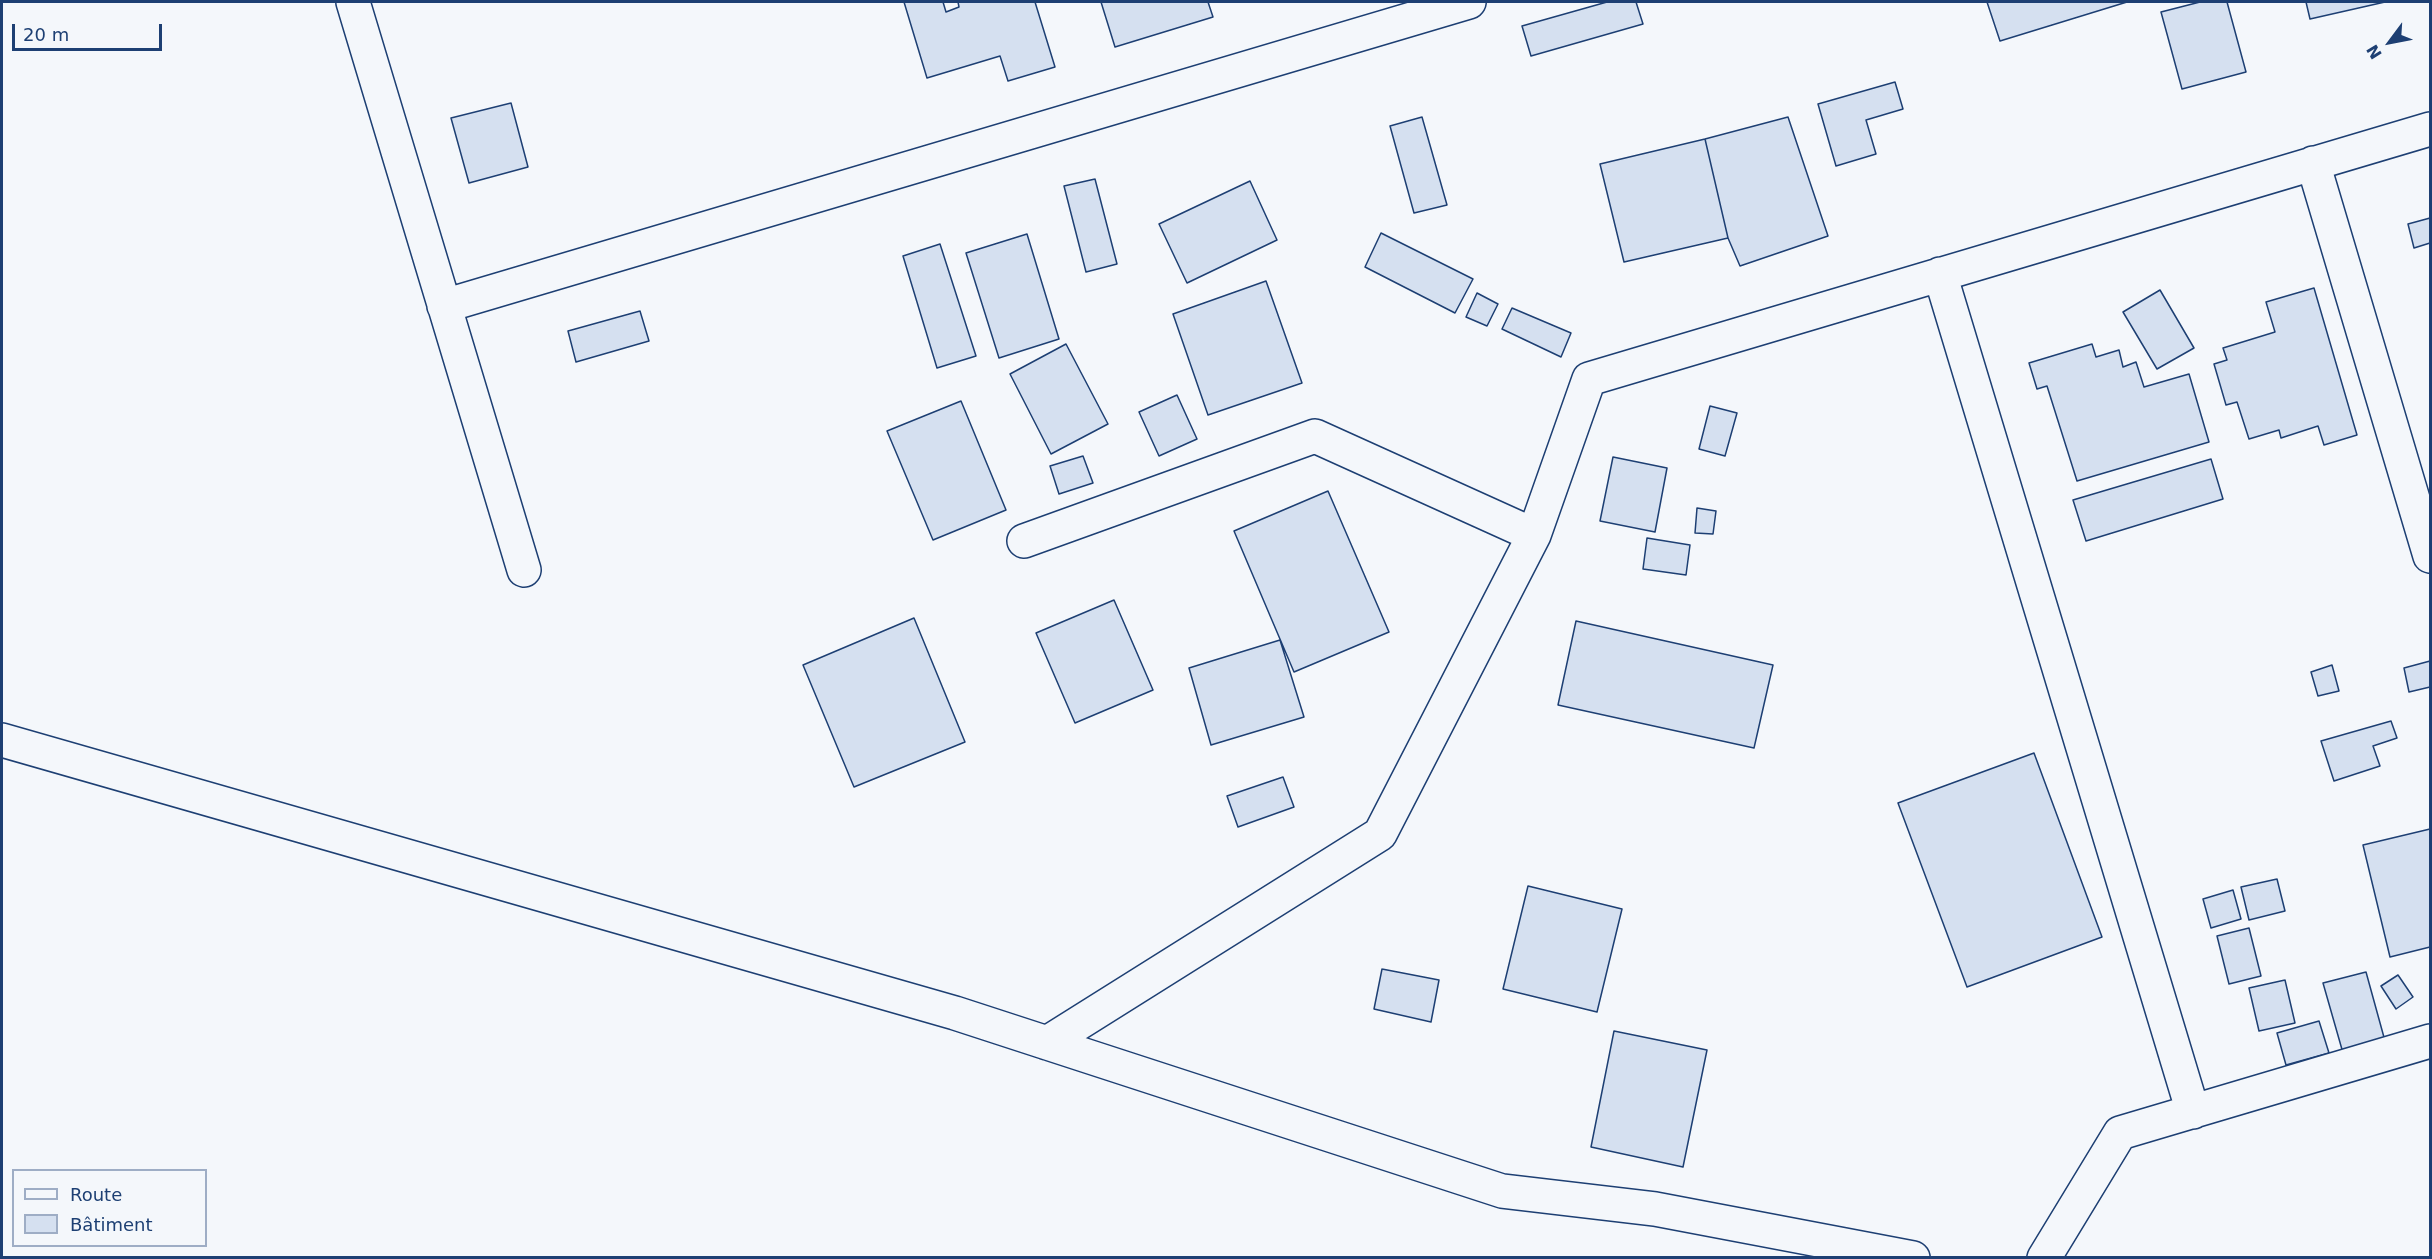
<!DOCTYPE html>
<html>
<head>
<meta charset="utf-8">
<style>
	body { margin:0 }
	#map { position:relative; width:2432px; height:1259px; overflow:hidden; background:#f4f7fb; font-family:"DejaVu Sans",sans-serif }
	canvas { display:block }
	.frame { position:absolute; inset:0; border:3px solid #1d3f73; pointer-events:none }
	.legend { position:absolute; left:12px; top:1169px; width:195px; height:78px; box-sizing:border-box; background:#f4f7fb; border:2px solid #9eadc5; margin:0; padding:8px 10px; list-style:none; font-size:18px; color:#1d3f73 }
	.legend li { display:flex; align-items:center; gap:12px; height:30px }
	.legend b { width:30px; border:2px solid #9eadc5 }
	.north { position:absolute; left:2360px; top:12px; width:60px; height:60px; -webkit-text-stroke:4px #f4f7fb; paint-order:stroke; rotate:238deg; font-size:16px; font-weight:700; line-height:24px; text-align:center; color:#1d3f73 }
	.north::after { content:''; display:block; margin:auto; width:21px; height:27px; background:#1d3f73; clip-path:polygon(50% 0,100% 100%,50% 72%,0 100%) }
	.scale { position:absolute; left:12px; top:24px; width:150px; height:27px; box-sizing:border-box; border:3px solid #1d3f73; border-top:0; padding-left:8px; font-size:18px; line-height:21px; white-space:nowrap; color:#1d3f73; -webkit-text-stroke:4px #f4f7fb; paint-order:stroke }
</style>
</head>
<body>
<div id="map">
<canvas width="2432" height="1259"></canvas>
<div class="frame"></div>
<ul class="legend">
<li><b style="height:8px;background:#f4f7fb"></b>Route</li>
<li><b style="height:16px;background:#d5e0f0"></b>Bâtiment</li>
</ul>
<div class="north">N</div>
<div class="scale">20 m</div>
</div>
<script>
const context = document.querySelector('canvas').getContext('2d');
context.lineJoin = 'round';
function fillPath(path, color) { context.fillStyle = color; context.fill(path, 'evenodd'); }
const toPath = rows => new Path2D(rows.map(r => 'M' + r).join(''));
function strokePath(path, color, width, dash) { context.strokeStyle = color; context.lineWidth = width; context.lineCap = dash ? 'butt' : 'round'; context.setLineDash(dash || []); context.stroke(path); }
const building = toPath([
	[904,2,943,2,946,12,959,7,958,2,1035,2,1055,67,1008,81,1000,56,927,78,904,2],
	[1101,2,1208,2,1213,17,1115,47,1101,2],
	[1607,2,1636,2,1643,24,1531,56,1522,26,1607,2],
	[1987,2,2127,2,2000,41,1987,2],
	[2200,2,2227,2,2246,72,2182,89,2161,12,2200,2],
	[2306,2,2385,2,2310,19,2306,2],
	[1895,82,1903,109,1866,120,1876,154,1836,166,1818,104,1895,82],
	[511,103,528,167,469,183,451,118,511,103],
	[1422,117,1447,205,1414,213,1390,126,1422,117],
	[1788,117,1828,236,1740,266,1728,238,1705,139,1788,117],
	[1705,139,1728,238,1624,262,1600,164,1705,139],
	[1095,179,1117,264,1086,272,1064,186,1095,179],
	[1250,181,1277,240,1187,283,1159,224,1250,181],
	[2430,218,2430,243,2414,248,2408,224,2430,218],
	[1381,233,1473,279,1455,313,1365,267,1381,233],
	[1027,234,1059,339,999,358,966,253,1027,234],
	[940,244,976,356,937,368,903,256,940,244],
	[1266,281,1302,383,1208,415,1173,314,1266,281],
	[2314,288,2357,435,2324,445,2318,426,2281,438,2279,430,2249,439,2237,402,2226,405,2214,364,2227,360,2223,348,2275,332,2266,302,2314,288],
	[2160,290,2194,348,2157,369,2123,312,2160,290],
	[1477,293,1498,304,1487,326,1466,317,1477,293],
	[1512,308,1571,333,1561,357,1502,329,1512,308],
	[640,311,649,341,576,362,568,331,640,311],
	[1066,344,1108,424,1051,454,1010,374,1066,344],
	[2092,344,2096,357,2119,350,2123,367,2136,362,2144,387,2189,374,2209,442,2077,481,2047,386,2037,389,2029,363,2092,344],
	[1177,395,1197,439,1159,456,1139,412,1177,395],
	[961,401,1006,510,933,540,887,431,961,401],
	[1710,406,1737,413,1725,456,1699,449,1710,406],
	[1083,456,1093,483,1059,494,1050,466,1083,456],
	[1613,457,1667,468,1655,532,1600,521,1613,457],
	[2211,459,2223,499,2086,541,2073,500,2211,459],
	[1328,491,1389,632,1294,672,1234,531,1328,491],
	[1697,508,1716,511,1713,534,1695,533,1697,508],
	[1647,538,1690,545,1686,575,1643,569,1647,538],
	[1114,600,1153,690,1075,723,1036,633,1114,600],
	[914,618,965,742,854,787,803,665,914,618],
	[1576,621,1773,665,1754,748,1558,705,1576,621],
	[1280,640,1304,717,1211,745,1189,668,1280,640],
	[2430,661,2430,687,2409,692,2404,668,2430,661],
	[2332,665,2339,691,2318,696,2311,672,2332,665],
	[2391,721,2397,738,2373,746,2380,766,2334,781,2321,741,2391,721],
	[2034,753,2102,937,1967,987,1898,803,2034,753],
	[1283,777,1294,807,1238,827,1227,796,1283,777],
	[2430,829,2430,947,2390,957,2363,845,2430,829],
	[2277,879,2285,911,2249,920,2241,887,2277,879],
	[1528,886,1622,909,1597,1012,1503,989,1528,886],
	[2233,890,2241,919,2211,928,2203,899,2233,890],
	[2249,928,2261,976,2229,984,2217,936,2249,928],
	[1382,969,1439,980,1431,1022,1374,1009,1382,969],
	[2366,972,2385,1041,2343,1053,2323,983,2366,972],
	[2398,975,2413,997,2396,1009,2381,986,2398,975],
	[2285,980,2295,1023,2259,1031,2249,988,2285,980],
	[2319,1021,2329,1053,2286,1065,2277,1033,2319,1021],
	[1614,1031,1707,1050,1683,1167,1591,1147,1614,1031]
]);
fillPath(building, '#d5e0f0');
strokePath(building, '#1d3f73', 1.5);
const minor = toPath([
	[353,2,524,570],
	[2313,163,2430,556],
	[1940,274,2193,1112],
	[444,306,1469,2],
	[1024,541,1315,436,1534,535],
	[2,740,955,1013,1502,1191,1655,1209,1913,1258],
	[1047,1043,1380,834,1534,535,1589,379,2430,129],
	[2044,1258,2120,1133,2430,1041]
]);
strokePath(minor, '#1d3f73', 36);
strokePath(minor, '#f4f7fb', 33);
</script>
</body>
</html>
